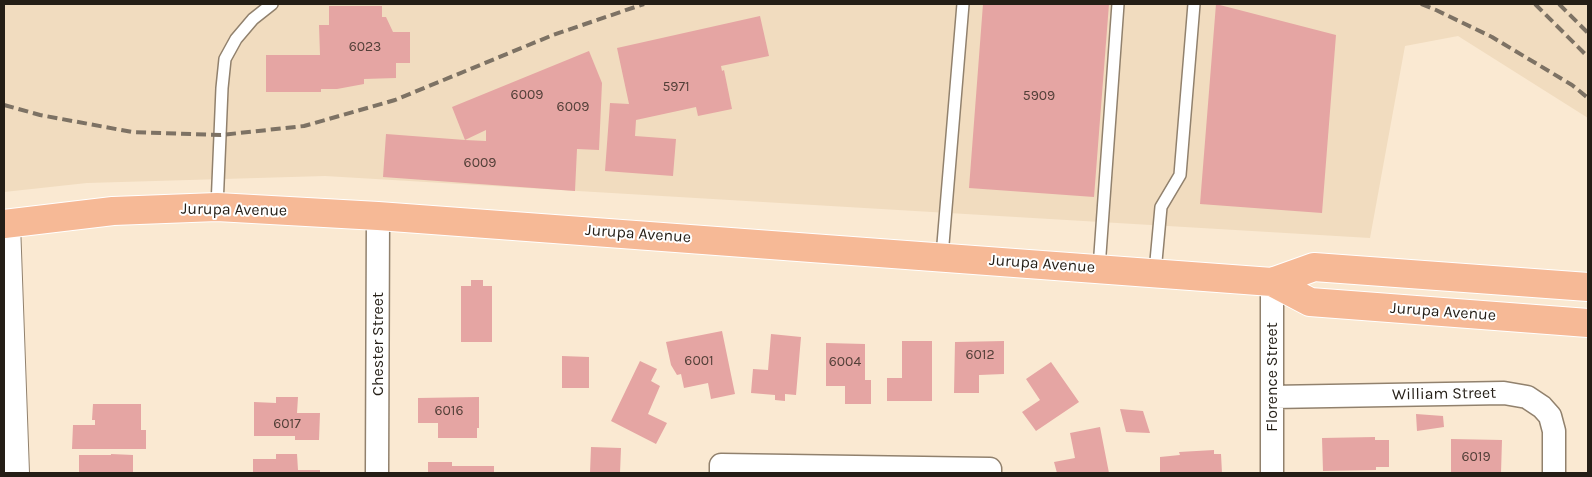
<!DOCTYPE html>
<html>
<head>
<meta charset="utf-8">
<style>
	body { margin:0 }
	#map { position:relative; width:1592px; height:477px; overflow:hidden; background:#fae9d2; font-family:Karla,sans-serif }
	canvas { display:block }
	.frame { position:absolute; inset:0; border:5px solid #241e16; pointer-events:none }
</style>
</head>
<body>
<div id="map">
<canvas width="1592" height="477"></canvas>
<div class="frame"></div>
</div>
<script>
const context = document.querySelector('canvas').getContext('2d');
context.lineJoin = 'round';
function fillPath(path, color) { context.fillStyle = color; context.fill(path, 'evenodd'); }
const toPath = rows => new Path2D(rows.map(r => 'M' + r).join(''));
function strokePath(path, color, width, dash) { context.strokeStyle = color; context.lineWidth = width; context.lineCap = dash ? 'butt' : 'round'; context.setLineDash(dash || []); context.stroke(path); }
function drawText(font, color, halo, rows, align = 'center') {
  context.font = font + ' Karla,sans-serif'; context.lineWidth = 4; context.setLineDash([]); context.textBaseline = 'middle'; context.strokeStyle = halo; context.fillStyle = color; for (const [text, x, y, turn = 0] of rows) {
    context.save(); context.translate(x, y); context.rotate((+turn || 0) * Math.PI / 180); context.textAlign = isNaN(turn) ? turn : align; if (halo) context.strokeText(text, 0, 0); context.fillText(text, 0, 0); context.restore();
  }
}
fillPath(toPath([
	[4,4,1588,4,1588,118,1458,36,1405,46,1370,238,325,176,87,183,4,192]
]), '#f1dcbf');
fillPath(toPath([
	[983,4,1109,4,1094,197,969,188],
	[1216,4,1336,35,1322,213,1200,204],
	[329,6,382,6,382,17,386,17,393,32,410,32,410,63,396,63,396,78,364,79,364,84,337,89,321,89,321,92,266,92,266,55,320,55,319,25,329,25],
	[760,16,769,56,721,66,722,71,724,70,732,109,698,116,696,107,636,120,635,136,676,139,673,176,605,171,610,103,629,104,617,48],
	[589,51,602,83,599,150,577,149,575,191,383,177,386,134,465,140,452,107],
	[486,130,486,141,465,140],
	[471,280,483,280,483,286,492,286,492,342,461,342,461,286,471,286],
	[722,331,735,394,711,399,708,383,684,388,681,374,677,375,671,365,666,342],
	[771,334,801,337,796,395,785,394,785,401,775,400,775,395,751,393,753,369,768,370],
	[902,341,932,341,932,401,887,401,887,378,902,378],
	[1004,341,1004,374,979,375,979,393,954,393,955,342],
	[826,343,865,344,865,380,871,380,871,404,845,404,845,386,826,386],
	[562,356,589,357,589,388,562,388],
	[640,361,657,369,651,381,660,386,648,414,667,423,656,444,611,421],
	[1051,362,1079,402,1036,431,1022,412,1040,400,1026,379],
	[276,397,298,397,297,413,320,413,319,440,295,440,295,436,254,436,254,402,276,403],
	[479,397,479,428,477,428,477,438,438,438,438,423,418,423,418,398],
	[93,404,141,404,141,430,146,430,146,449,72,449,73,425,95,425,95,420,92,420],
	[1120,409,1143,411,1150,433,1126,432],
	[1416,414,1443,416,1444,427,1417,431],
	[1100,427,1109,473,1057,473,1054,462,1075,458,1070,433],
	[1375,437,1375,440,1389,440,1389,467,1376,467,1376,470,1323,471,1322,438],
	[1451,439,1502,440,1501,473,1451,473],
	[591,447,621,448,620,473,590,473],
	[1214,450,1214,454,1221,454,1222,473,1160,473,1160,457,1180,455,1179,452],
	[111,454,133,455,133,473,79,473,79,455,111,455],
	[276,454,297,454,298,470,320,470,320,473,253,473,253,459,276,459],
	[428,462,452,462,452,466,494,466,494,473,428,473]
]), '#e5a5a3');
const lane = toPath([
	[217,207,222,88,225,59,236,39,253,19,272,4],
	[942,256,963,4],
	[1099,268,1118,4],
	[1155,272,1161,207,1180,175,1194,4]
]);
const street = toPath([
	[1272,397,1504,393,1527,397,1542,407,1550,416,1554,431,1554,473],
	[377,473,378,216],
	[721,473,721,465,990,469,990,473],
	[1272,473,1272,282]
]);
const secondary = toPath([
	[6,224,15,473]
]);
const primary = toPath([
	[4,224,113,211,217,207,378,216,1272,282,1310,302,1588,323],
	[1272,282,1314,267,1588,287]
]);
strokePath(lane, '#91816d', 14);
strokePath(street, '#91816d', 25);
strokePath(secondary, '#91816d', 30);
strokePath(primary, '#fff', 30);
strokePath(lane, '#fff', 11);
strokePath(street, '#fff', 22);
strokePath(secondary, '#fff', 28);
strokePath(primary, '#f6b996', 28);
strokePath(toPath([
	[1421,4,1436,10,1492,37,1572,85,1588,98],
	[1535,4,1588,57],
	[1559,4,1588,33],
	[4,105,40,115,132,132,221,135,304,126,395,100,553,35,644,4]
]), '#7d7264', 4, [10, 5]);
drawText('14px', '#544039', null, [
	["6023",365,47],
	["5971",676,87],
	["6009",527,95],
	["5909",1039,96],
	["6009",573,107],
	["6009",480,163],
	["6012",980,355],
	["6001",699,361],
	["6004",845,362],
	["6016",449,411],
	["6017",287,424],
	["6019",1476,457]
]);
drawText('16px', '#241e16', '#fff', [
	["Jurupa Avenue",234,210,1],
	["Jurupa Avenue",638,234,4],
	["Jurupa Avenue",1042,264,4],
	["Jurupa Avenue",1443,312,4],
	["Chester Street",378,344,-90],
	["Florence Street",1272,377,-90],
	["William Street",1444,394,-1]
]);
</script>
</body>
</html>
